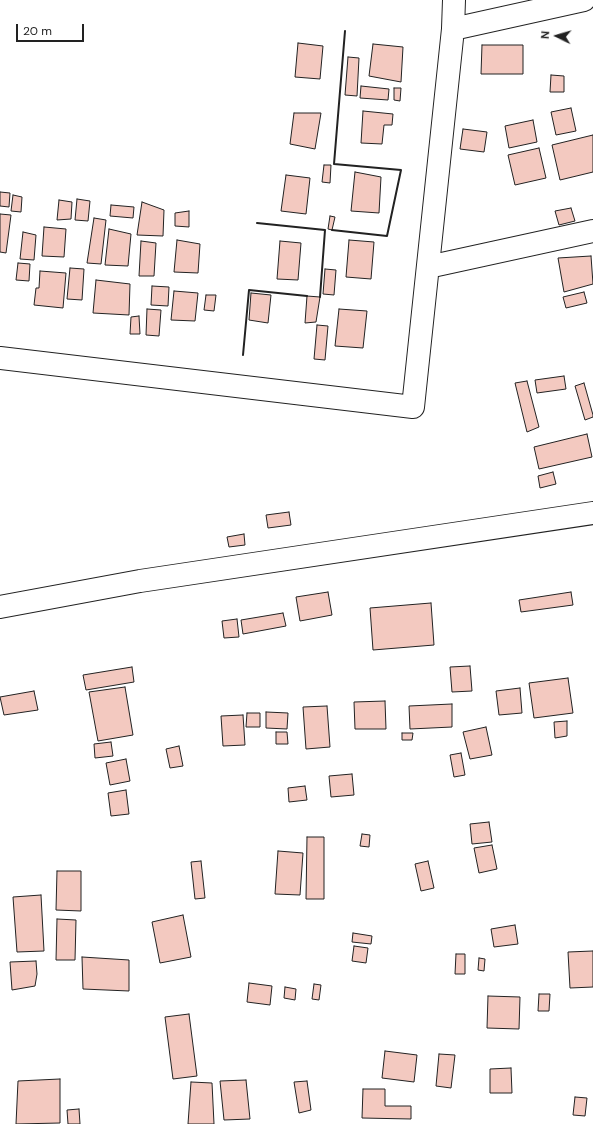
<!DOCTYPE html>
<html>
<head>
<meta charset="utf-8">
<style>
	body { margin:0 }
	#map { position:relative; width:593px; height:1124px; overflow:hidden; background:#fff; font-family:"DM Sans",sans-serif }
	canvas { display:block }
	.north { position:absolute; left:537px; top:16px; width:40px; height:40px; -webkit-text-stroke:3px #fff; paint-order:stroke; rotate:275deg; font-size:11px; font-weight:700; line-height:16px; text-align:center; color:#222 }
	.north::after { content:''; display:block; margin:auto; width:14px; height:18px; background:#222; clip-path:polygon(50% 0,100% 100%,50% 72%,0 100%) }
	.scale { position:absolute; left:16px; top:24px; width:68px; height:18px; box-sizing:border-box; border:2px solid #222; border-top:0; padding-left:5px; font-size:12px; line-height:14px; white-space:nowrap; color:#222; -webkit-text-stroke:3px #fff; paint-order:stroke }
</style>
</head>
<body>
<div id="map">
<canvas width="593" height="1124"></canvas>
<div class="north">N</div>
<div class="scale">20 m</div>
</div>
<script>
const context = document.querySelector('canvas').getContext('2d');
context.lineJoin = 'round';
function fillPath(path, color) { context.fillStyle = color; context.fill(path, 'evenodd'); }
const toPath = rows => new Path2D(rows.map(r => 'M' + r).join(''));
function strokePath(path, color, width, dash) { context.strokeStyle = color; context.lineWidth = width; context.lineCap = dash ? 'butt' : 'round'; context.setLineDash(dash || []); context.stroke(path); }
const building = toPath([
	[298,43,323,46,320,79,295,77,298,43],
	[373,44,403,47,401,82,369,76,373,44],
	[482,45,523,45,523,74,481,74,482,45],
	[348,57,359,58,357,96,345,95,348,57],
	[551,75,564,76,564,92,550,92,551,75],
	[361,86,389,89,388,100,360,98,361,86],
	[394,88,401,88,400,101,394,100,394,88],
	[571,108,576,131,556,135,551,112,571,108],
	[363,111,393,114,392,125,384,125,382,144,361,143,363,111],
	[294,113,321,113,315,149,290,144,294,113],
	[533,120,537,142,509,148,505,126,533,120],
	[463,129,487,132,484,152,460,149,463,129],
	[593,135,593,172,560,180,552,145,593,135],
	[539,148,546,178,515,185,508,155,539,148],
	[324,165,331,165,330,183,322,182,324,165],
	[355,172,381,177,379,213,351,211,355,172],
	[286,175,310,178,306,214,281,211,286,175],
	[0,192,10,193,9,207,0,206,0,192],
	[13,195,22,197,21,212,11,211,13,195],
	[77,199,90,201,88,221,75,220,77,199],
	[59,200,72,202,71,219,57,220,59,200],
	[142,202,164,210,163,236,137,235,142,202],
	[111,205,134,207,133,218,110,216,111,205],
	[571,208,575,221,559,225,555,211,571,208],
	[189,211,189,227,175,226,175,213,189,211],
	[0,214,11,215,6,253,0,252,0,214],
	[330,216,335,217,332,230,328,229,330,216],
	[94,218,106,220,101,264,87,263,94,218],
	[44,227,66,229,64,257,42,256,44,227],
	[109,229,131,234,128,266,105,265,109,229],
	[23,232,36,235,34,260,20,259,23,232],
	[177,240,200,244,198,273,174,272,177,240],
	[349,240,374,242,371,279,346,277,349,240],
	[141,241,156,243,154,276,139,276,141,241],
	[280,241,301,243,298,280,277,279,280,241],
	[591,256,593,284,564,292,558,258,591,256],
	[18,263,30,264,29,281,16,280,18,263],
	[70,268,84,269,82,300,67,299,70,268],
	[325,269,336,270,334,295,323,294,325,269],
	[40,271,66,273,63,308,34,305,36,288,39,288,40,271],
	[96,280,130,284,129,315,93,313,96,280],
	[152,286,169,287,168,306,151,305,152,286],
	[174,291,198,293,195,321,171,320,174,291],
	[584,292,587,303,566,308,563,297,584,292],
	[251,293,271,295,268,323,249,320,251,293],
	[206,295,216,295,214,311,204,310,206,295],
	[307,296,320,297,316,322,305,323,307,296],
	[147,309,161,310,159,336,146,335,147,309],
	[339,309,367,311,363,348,335,346,339,309],
	[139,316,140,334,130,334,131,317,139,316],
	[317,325,328,326,325,360,314,359,317,325],
	[564,376,566,389,537,393,535,380,564,376],
	[527,381,539,427,527,432,515,383,527,381],
	[584,383,593,415,593,417,585,420,575,386,584,383],
	[587,434,592,457,539,469,534,447,587,434],
	[553,472,556,484,540,488,538,476,553,472],
	[289,512,291,525,268,528,266,515,289,512],
	[244,534,245,545,229,547,227,537,244,534],
	[328,592,332,615,300,621,296,597,328,592],
	[571,592,573,605,521,612,519,600,571,592],
	[431,603,434,645,373,650,370,608,431,603],
	[283,613,286,626,243,634,241,620,283,613],
	[237,619,239,637,224,638,222,621,237,619],
	[470,666,472,691,452,692,450,667,470,666],
	[132,667,134,682,86,690,83,675,132,667],
	[568,678,573,713,534,718,529,683,568,678],
	[125,687,133,735,98,741,89,692,125,687],
	[520,688,522,713,499,715,496,691,520,688],
	[34,691,38,710,4,715,0,697,34,691],
	[385,701,386,729,355,729,354,702,385,701],
	[452,704,452,727,410,729,409,706,452,704],
	[327,706,330,747,306,749,303,707,327,706],
	[266,712,288,713,287,729,266,728,266,712],
	[247,713,260,713,260,727,246,727,247,713],
	[243,715,245,745,223,746,221,716,243,715],
	[567,721,567,736,555,738,554,722,567,721],
	[486,727,492,755,470,759,463,732,486,727],
	[276,732,287,732,288,744,276,744,276,732],
	[402,733,413,733,412,740,402,740,402,733],
	[111,742,113,756,95,758,94,744,111,742],
	[179,746,183,766,170,768,166,749,179,746],
	[461,753,465,775,454,777,450,755,461,753],
	[126,759,130,781,110,785,106,763,126,759],
	[352,774,354,795,331,797,329,776,352,774],
	[305,786,307,800,289,802,288,788,305,786],
	[126,790,129,814,111,816,108,793,126,790],
	[489,822,492,842,472,844,470,824,489,822],
	[362,834,370,835,369,847,360,846,362,834],
	[307,837,324,837,324,899,306,899,307,837],
	[492,845,497,869,479,873,474,848,492,845],
	[278,851,303,853,300,895,275,894,278,851],
	[201,861,205,898,195,899,191,862,201,861],
	[428,861,434,888,421,891,415,864,428,861],
	[57,871,81,871,81,911,56,910,57,871],
	[41,895,44,951,17,952,13,897,41,895],
	[183,915,191,957,160,963,152,922,183,915],
	[57,919,76,920,75,960,56,960,57,919],
	[515,925,518,944,494,947,491,929,515,925],
	[353,933,372,936,371,944,352,942,353,933],
	[354,946,368,948,366,963,352,961,354,946],
	[593,951,593,987,570,988,568,952,593,951],
	[456,954,465,954,465,974,455,974,456,954],
	[82,957,129,960,129,991,83,989,82,957],
	[479,958,485,959,484,971,478,970,479,958],
	[36,961,37,974,35,986,12,990,10,962,36,961],
	[249,983,272,986,270,1005,247,1002,249,983],
	[314,984,321,985,319,1000,312,999,314,984],
	[285,987,296,989,295,1000,284,998,285,987],
	[539,994,550,994,549,1011,538,1011,539,994],
	[488,996,520,997,519,1029,487,1028,488,996],
	[189,1014,197,1076,173,1079,165,1017,189,1014],
	[385,1051,417,1055,414,1082,382,1078,385,1051],
	[439,1054,455,1055,451,1088,436,1086,439,1054],
	[511,1068,512,1093,490,1093,490,1069,511,1068],
	[60,1079,60,1123,16,1124,18,1081,60,1079],
	[246,1080,250,1119,224,1120,220,1081,246,1080],
	[307,1081,311,1110,299,1113,294,1082,307,1081],
	[191,1082,212,1083,214,1124,188,1124,191,1082],
	[363,1089,385,1089,385,1106,411,1106,411,1119,362,1118,363,1089],
	[575,1097,587,1098,585,1116,573,1115,575,1097],
	[79,1109,80,1124,68,1124,67,1110,79,1109]
]);
fillPath(building, '#f3c9c0');
strokePath(building, '#222', 1);
const minor = toPath([
	[453,29,584,0],
	[428,267,593,231],
	[0,358,413,407,453,29,454,0]
]);
const major = toPath([
	[0,607,140,581,593,513]
]);
strokePath(minor, '#222', 24);
strokePath(major, '#222', 24);
strokePath(minor, '#fff', 22);
strokePath(major, '#fff', 22);
strokePath(toPath([
	[257,223,325,230,320,297],
	[332,230,387,236,401,170,334,164,345,31],
	[243,355,249,290,307,296]
]), '#222', 2);
</script>
</body>
</html>
